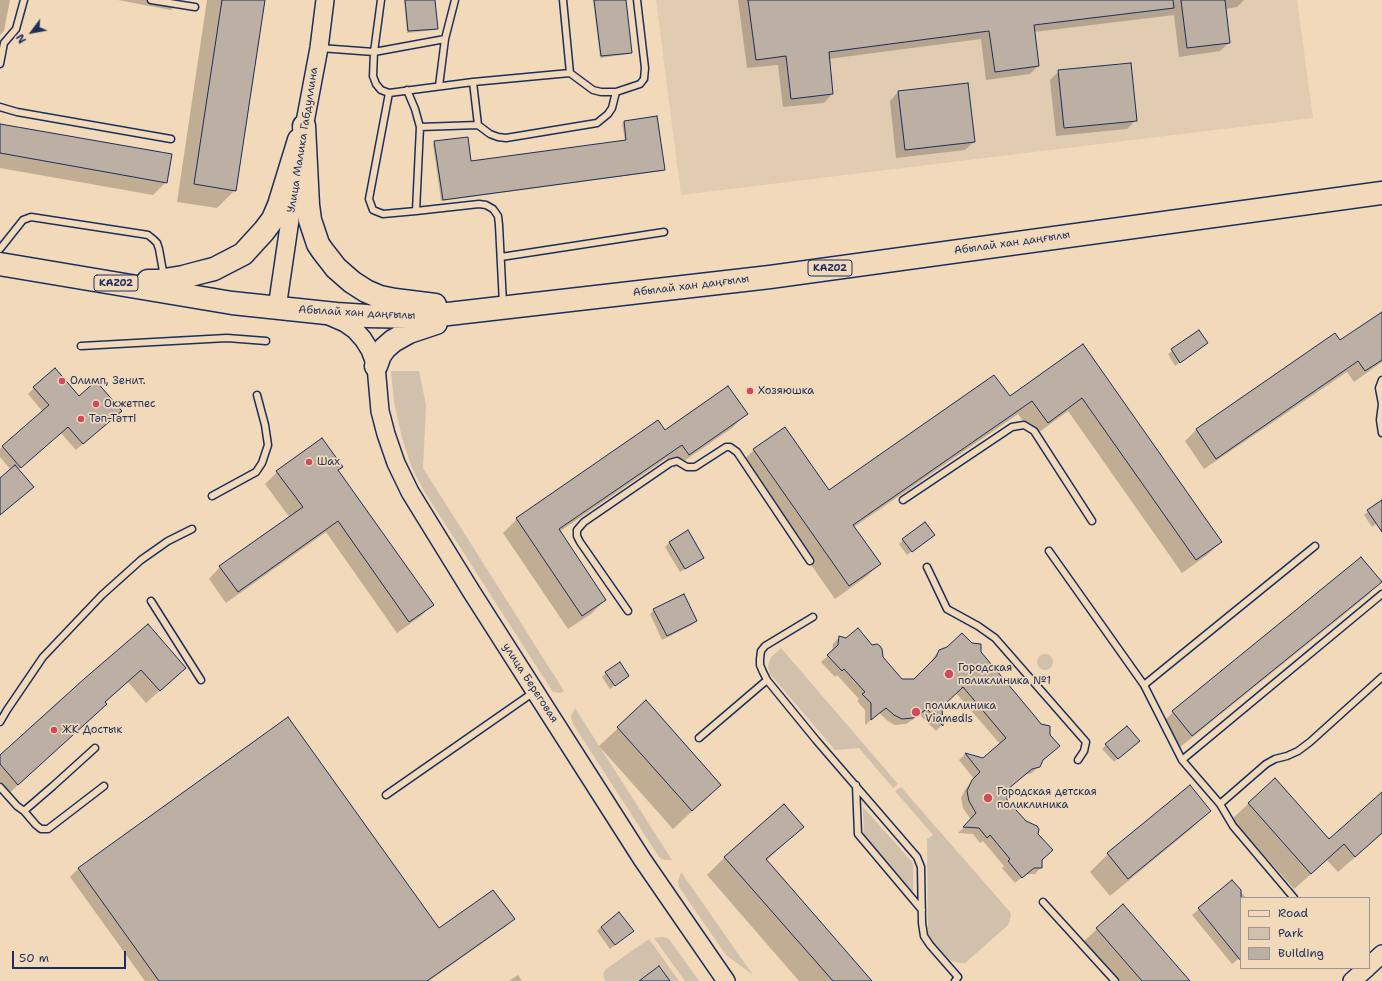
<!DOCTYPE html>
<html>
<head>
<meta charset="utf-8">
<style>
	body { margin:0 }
	#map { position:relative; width:1382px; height:981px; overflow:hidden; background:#f1d9b9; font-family:"Shantell Sans",sans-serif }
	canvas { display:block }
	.legend { position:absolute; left:1240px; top:897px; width:130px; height:72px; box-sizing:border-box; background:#f1d9b9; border:1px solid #9b9595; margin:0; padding:5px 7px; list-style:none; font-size:12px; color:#1b2f5e }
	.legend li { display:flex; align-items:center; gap:8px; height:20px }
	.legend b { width:20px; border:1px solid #9b9595 }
	.north { position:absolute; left:12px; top:12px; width:40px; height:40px; -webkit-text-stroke:3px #f1d9b9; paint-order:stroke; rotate:238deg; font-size:11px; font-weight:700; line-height:16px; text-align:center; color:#1b2f5e }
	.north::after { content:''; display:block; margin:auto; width:14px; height:18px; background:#1b2f5e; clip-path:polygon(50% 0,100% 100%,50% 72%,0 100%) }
	.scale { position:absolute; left:12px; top:951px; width:114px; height:18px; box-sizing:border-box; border:2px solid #1b2f5e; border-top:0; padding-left:5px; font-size:12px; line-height:14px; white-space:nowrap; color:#1b2f5e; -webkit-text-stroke:3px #f1d9b9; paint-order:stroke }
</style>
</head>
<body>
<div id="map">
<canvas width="1382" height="981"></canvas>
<ul class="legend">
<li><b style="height:5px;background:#f1d9b9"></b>Road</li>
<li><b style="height:11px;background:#d1c0ac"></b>Park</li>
<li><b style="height:11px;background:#bcafa3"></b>Building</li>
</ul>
<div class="north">N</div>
<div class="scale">50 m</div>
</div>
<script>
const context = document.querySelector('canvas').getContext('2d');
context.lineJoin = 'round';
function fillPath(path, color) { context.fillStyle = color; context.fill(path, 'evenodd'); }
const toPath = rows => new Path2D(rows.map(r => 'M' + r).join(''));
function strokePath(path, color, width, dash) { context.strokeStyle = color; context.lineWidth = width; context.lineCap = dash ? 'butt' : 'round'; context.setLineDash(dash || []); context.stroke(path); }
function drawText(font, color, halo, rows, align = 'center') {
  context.font = font + ' "Shantell Sans",sans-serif'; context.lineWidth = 3.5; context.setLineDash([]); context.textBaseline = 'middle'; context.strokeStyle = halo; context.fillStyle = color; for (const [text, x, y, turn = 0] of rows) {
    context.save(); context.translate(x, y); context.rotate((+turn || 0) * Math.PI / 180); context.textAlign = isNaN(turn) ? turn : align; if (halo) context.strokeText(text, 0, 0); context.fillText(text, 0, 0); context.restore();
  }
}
fillPath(toPath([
	[656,0,1297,0,1313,118,681,195]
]), '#e1ccb2');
fillPath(toPath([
	[391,371,419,371,426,405,423,468,564,691,560,693,556,692,553,692,551,689,424,491,412,468,402,438,394,402],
	[781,648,898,784,893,788,859,748,835,750,770,674,768,666,771,657],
	'1037 662a8 8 0 1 1 16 0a8 8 0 1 1-16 0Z',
	[575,708,672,860,664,860,659,857,573,724,571,716],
	[901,787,1010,912,1011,915,1009,923,1007,926,965,963,961,963,949,960,928,937,927,839,933,835,895,791],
	[863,807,913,863,913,892,864,836],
	[681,872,753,975,726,955,679,887,678,882],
	[663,937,669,939,699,981,685,981,654,938],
	[649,939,679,981,605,981,603,974,606,969]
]), '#d1c0ac');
fillPath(toPath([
	[0,0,10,0,4,31,0,35],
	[118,0,181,0,171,10],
	[207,0,264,0,235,190,217,208,177,202],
	[404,0,434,0,437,28,435,30,407,33],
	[593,0,625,0,631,52,629,54,600,58],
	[738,0,1244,0,1237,7,1225,9,1229,43,1220,51,1179,57,1174,15,1034,32,1038,66,1030,74,986,80,981,39,828,59,832,94,824,103,783,107,778,65,747,68],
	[1059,71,1136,120,1127,129,1056,136,1050,80],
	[898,92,974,142,965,150,896,158,890,101],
	[624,122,663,169,662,171,441,201,433,144,435,142,470,162,625,141,622,123],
	[0,125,166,182,153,195,0,168],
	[1382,314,1382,362,1354,382,1347,372,1204,469,1185,441,1196,430,1335,335,1340,342],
	[1199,332,1207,343,1175,366,1168,354],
	[1082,345,1221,542,1207,555,1182,573,1068,411,1034,436,1018,414,854,527,880,564,866,577,835,599,740,463,754,450,829,492,1010,397],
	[34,388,79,397,114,417,76,450,61,433,18,470,32,487,0,515,0,479,11,470,0,457,0,449,43,412,28,394],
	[746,414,732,428,674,468,667,458,559,532,605,600,591,614,568,629,503,533,517,519,658,421,665,431],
	[337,470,432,605,421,616,397,633,326,532,226,603,209,579,220,567,290,518,265,484,277,472],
	[1382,501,1382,520,1372,527,1364,515],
	[929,539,907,555,899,544,903,540],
	[669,543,703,557,699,561,680,572,665,547],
	[1380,582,1368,595,1179,748,1160,725,1173,712],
	[654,610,696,621,692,625,662,640,650,614],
	[148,626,185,668,146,703,128,682,104,703,106,704,93,717,5,797,0,791,0,756],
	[839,637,882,658,901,680,914,680,930,664,933,658,939,651,980,653,1042,761,1039,766,1032,773,1025,775,1007,789,1006,801,1037,834,1041,867,1035,874,1026,874,1015,883,1002,868,1004,866,983,841,980,843,973,834,958,833,971,820,963,808,961,798,966,788,974,779,959,760,965,754,983,759,1000,744,956,693,941,708,942,725,936,731,920,715,906,724,895,725,888,721,879,713,865,725,865,710,857,701,859,699,837,675,835,677,821,662,832,652,833,644],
	[606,673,628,676,610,689,602,677],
	[646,702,720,785,673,829,599,746],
	[1106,745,1134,745,1114,762,1102,749],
	[1275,779,1329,840,1382,794,1382,834,1338,872,1327,860,1294,889,1232,819],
	[1209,811,1191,829,1110,896,1090,872,1108,854],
	[802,827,766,861,871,981,799,981,707,875,725,857],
	[79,868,439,929,514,919,505,927,429,981,145,981,70,877],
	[1232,881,1246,898,1241,898,1241,957,1232,964,1192,915],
	[601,927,628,935,610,949,597,931],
	[1097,929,1188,981,1113,981,1081,944],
	[518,975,522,981,509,981]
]), '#0003');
const building = toPath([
	[222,0,265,0,236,191,194,184,222,0],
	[405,0,435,0,438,29,408,31,405,0],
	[594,0,626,0,632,53,601,56,594,0],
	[748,0,1173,0,1174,8,1034,25,1039,66,995,72,989,31,829,52,833,94,791,99,786,56,756,60,748,0],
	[1181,0,1225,0,1230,43,1187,48,1181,0],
	[1131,63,1137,121,1064,128,1058,70,1131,63],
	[968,83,975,142,905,150,898,91,968,83],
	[657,116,665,170,443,200,434,141,468,137,471,161,626,140,624,121,657,116],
	[0,124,172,154,167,183,0,153,0,124],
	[1382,312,1382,360,1365,371,1358,361,1216,459,1196,429,1335,333,1340,340,1382,312],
	[1199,330,1208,343,1180,363,1171,349,1199,330],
	[1083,344,1222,542,1196,560,1082,398,1048,423,1032,401,853,525,881,564,849,586,753,449,785,427,829,490,994,375,1010,396,1083,344],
	[55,368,79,396,96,381,122,411,83,444,68,427,21,468,2,446,49,405,33,387,55,368],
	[728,386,748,414,689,455,682,445,559,529,606,600,582,616,516,518,658,420,665,430,728,386],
	[322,438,343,467,338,470,434,605,409,622,338,521,238,592,219,566,303,507,276,471,322,438],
	[15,465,34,487,0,515,0,478,15,465],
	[1382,500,1382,532,1367,510,1382,500],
	[925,522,935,535,912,552,902,539,925,522],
	[688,530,704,558,685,569,669,542,688,530],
	[1361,557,1382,582,1192,736,1172,711,1361,557],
	[684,594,697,621,667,636,653,609,684,594],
	[148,624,186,668,160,691,141,670,105,702,107,704,18,785,0,764,0,755,84,679,148,624],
	[858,628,872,645,877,644,880,646,882,649,883,657,902,679,914,679,936,657,939,650,947,647,962,633,972,643,981,644,981,652,1033,714,1041,724,1050,726,1050,735,1060,746,1043,760,1040,767,1032,769,1008,789,1007,800,1026,821,1037,826,1039,829,1038,834,1053,850,1042,860,1042,868,1034,868,1022,878,1008,861,1010,859,990,835,987,838,979,828,963,827,976,813,969,801,967,791,972,780,980,772,965,753,983,758,1006,738,963,687,942,707,943,726,927,709,913,718,902,719,894,715,886,708,871,720,871,703,862,694,865,692,844,669,842,671,827,655,838,645,839,636,846,638,858,628],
	[620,662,629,676,615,686,605,672,620,662],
	[646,700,721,785,692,811,617,727,646,700],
	[288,717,439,928,493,890,515,919,427,981,159,981,78,868,288,717],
	[1127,726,1140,741,1118,759,1105,744,1127,726],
	[1275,778,1329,839,1382,792,1382,833,1355,857,1344,844,1311,874,1248,803,1275,778],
	[1190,785,1211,811,1128,879,1107,853,1190,785],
	[784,804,804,827,766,859,872,981,833,981,724,857,784,804],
	[1232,880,1241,890,1241,961,1198,908,1232,880],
	[1123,904,1190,981,1142,981,1096,928,1123,904],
	[619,912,634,931,615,945,601,927,619,912],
	[659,966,670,981,639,981,659,966]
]);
fillPath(building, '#bcafa3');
strokePath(building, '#1b2f5e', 1);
const lane = toPath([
	[151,0,195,7],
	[381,0,374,52,373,76,376,84,381,90,389,93,473,82,570,73,593,90,601,92,616,92,640,84,644,79,645,68,637,0],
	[563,0,570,73],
	[320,48,374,52,445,39,455,0],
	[0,64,4,43,16,29,24,0],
	[473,82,478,125],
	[439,86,445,39],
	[407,90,415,109,420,127],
	[389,93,369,199,373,210,383,214,416,211],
	[0,107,17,112,171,139],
	[0,249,23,220,31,217,142,234,148,235,153,239,157,243,159,249,164,277],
	[501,257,664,232],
	[503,304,499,225,498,216,493,209,486,205,479,204,416,211,420,127,478,125,490,134,498,137,506,138,597,123,608,114,612,108,616,92],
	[81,346,227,338,266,341],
	[1382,380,1379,388,1382,404,1380,420,1382,433],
	[212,496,256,472,262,463,268,445,265,425,257,395],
	[903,500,1012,427,1024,425,1034,431,1092,521],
	[1049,551,1144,685,1182,760,1220,804,1233,826,1294,898],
	[927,567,947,609,978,626,995,638,1086,742,1084,751,1078,760],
	[151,601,201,680],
	[628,611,580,542,577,536,577,530,584,522,670,463,677,461,687,467,695,467,726,447,730,447,737,452,810,561],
	[813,617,765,646,761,651,760,659,760,665,763,672,767,680,816,740,917,857,921,867,922,923,924,936,930,945,958,977,955,981],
	[1144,685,1315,546],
	[0,722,7,710,43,657,102,595,141,560,168,541,192,529],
	[699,738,767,680],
	[1182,760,1382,594],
	[856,785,858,834,922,910],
	[0,787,17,806,24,811,53,786,95,748],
	[386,795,534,692],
	[1220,804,1266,764,1275,759,1287,756,1298,751,1310,742,1382,677],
	[24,811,36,825,41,829,48,829,104,786],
	[1043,902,1115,981]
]);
const secondary = toPath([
	[302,138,319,48,325,0],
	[277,308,297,172],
	[329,316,345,323,355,330,363,339,370,350,376,366,380,411,386,434,396,463,410,492,471,591,642,859,726,981],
	[1369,966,1382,954],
	[1352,981,1367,968]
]);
const highway = toPath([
	[304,126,308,205,310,220,318,244,322,250,336,268,352,282,366,291,380,297,395,300,435,305],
	[0,264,232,303,336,314,367,316,422,317,770,277,1382,193],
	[148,281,158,281,183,277,198,273,214,269,243,254,264,231,273,219,279,205,299,140],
	[376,366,380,355,385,348,393,341,409,332,436,323]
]);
strokePath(lane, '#1b2f5e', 9);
strokePath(secondary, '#1b2f5e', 20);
strokePath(highway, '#1b2f5e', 25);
strokePath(lane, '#f1d9b9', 6);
strokePath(secondary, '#f1d9b9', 17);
strokePath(highway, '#f1d9b9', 22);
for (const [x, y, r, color] of [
	[62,381,4,"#d1495b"],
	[750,391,4,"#d1495b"],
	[96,404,4,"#d1495b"],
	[81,419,4,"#d1495b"],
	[309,462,4,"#d1495b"],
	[949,674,5,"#d1495b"],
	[916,712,5,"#d1495b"],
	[54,730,4,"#d1495b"],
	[988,798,5,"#d1495b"]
]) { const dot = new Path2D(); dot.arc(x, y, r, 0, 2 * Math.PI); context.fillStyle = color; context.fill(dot); strokePath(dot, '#f1d9b9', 1.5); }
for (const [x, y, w] of [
	[830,268,44],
	[116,283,44]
]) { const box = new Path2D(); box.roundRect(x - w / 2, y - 8, w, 16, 3); context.fillStyle = '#f1d9b9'; context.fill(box); strokePath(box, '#1b2f5e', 1); }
drawText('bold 10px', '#1b2f5e', null, [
	["KАZ02",830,268],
	["KАZ02",116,283]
]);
drawText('11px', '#1b2f5e', '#f1d9b9', [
	["Улица Малика Габдуллина",303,140,-81],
	["Абылай хан даңғылы",1012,243,-8],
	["Абылай хан даңғылы",691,286,-7],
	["Абылай хан даңғылы",357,313,3],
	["улица Береговая",530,683,57]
]);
drawText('11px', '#1b2f5e', '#f1d9b9', [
	["Олимп, Зенит.",70,381],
	["Хозяюшка",758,391],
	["Окжетпес",104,404],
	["Тәп-Тәтті",89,419],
	["Шах",317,462],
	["Городская",958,668],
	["поликлиника №1",958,681],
	["поликлиника",925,706],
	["Viamedis",925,719],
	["ЖК Достык",62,730],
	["Городская детская",997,792],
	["поликлиника",997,805]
], 'left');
</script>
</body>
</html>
